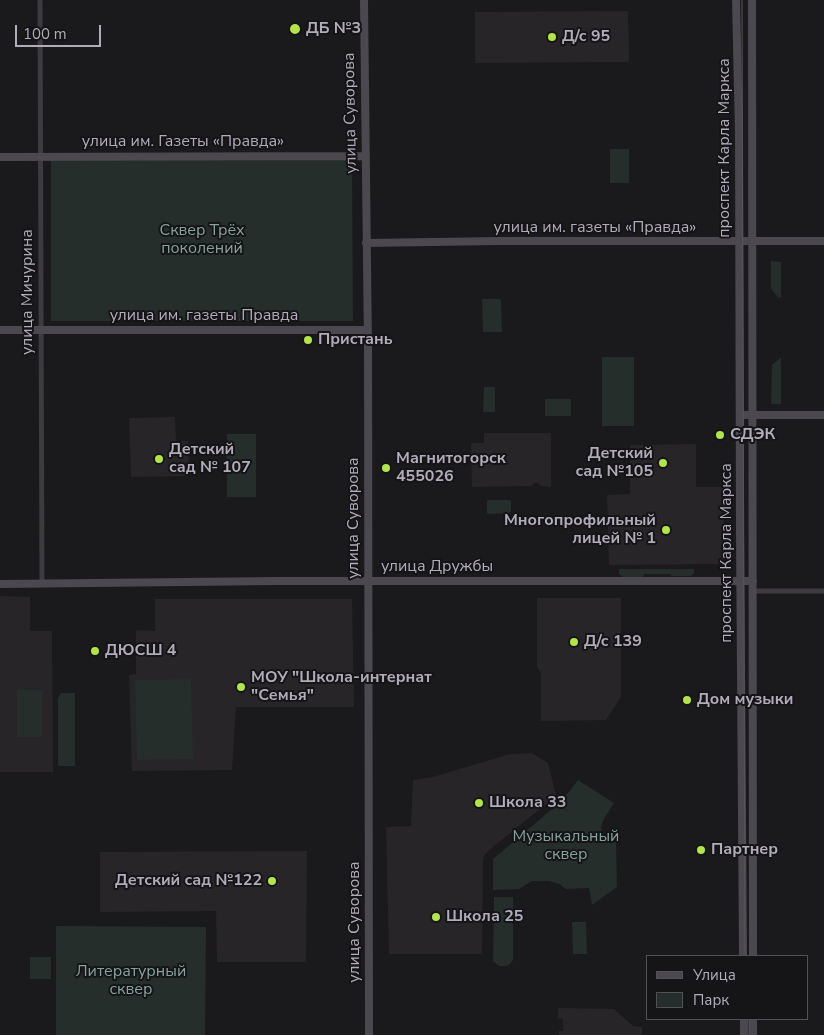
<!DOCTYPE html>
<html>
<head>
<meta charset="utf-8">
<style>
	body { margin:0 }
	#map { position:relative; width:824px; height:1035px; overflow:hidden; background:#1a191b; font-family:"Nunito Sans",sans-serif }
	canvas { display:block }
	.legend { position:absolute; left:646px; top:955px; width:162px; height:65px; box-sizing:border-box; background:#151416; border:1px solid #535158; margin:0; padding:6px 9px; list-style:none; font-size:15px; color:#b1acba }
	.legend li { display:flex; align-items:center; gap:10px; height:25px }
	.legend b { width:25px; border:1px solid #535158 }
	.scale { position:absolute; left:15px; top:25px; width:86px; height:22px; box-sizing:border-box; border:2px solid #b1acba; border-top:0; padding-left:6px; font-size:15px; line-height:18px; white-space:nowrap; color:#b1acba; -webkit-text-stroke:4px #151416; paint-order:stroke }
</style>
</head>
<body>
<div id="map">
<canvas width="824" height="1035"></canvas>
<ul class="legend">
<li><b style="height:6px;background:#4b484f"></b>Улица</li>
<li><b style="height:14px;background:#252e2b"></b>Парк</li>
</ul>
<div class="scale">100 m</div>
</div>
<script>
const context = document.querySelector('canvas').getContext('2d');
context.lineJoin = 'round';
function fillPath(path, color) { context.fillStyle = color; context.fill(path, 'evenodd'); }
const toPath = rows => new Path2D(rows.map(r => 'M' + r).join(''));
function strokePath(path, color, width, dash) { context.strokeStyle = color; context.lineWidth = width; context.lineCap = dash ? 'butt' : 'round'; context.setLineDash(dash || []); context.stroke(path); }
function drawText(font, color, halo, rows, align = 'center') {
  context.font = font + ' "Nunito Sans",sans-serif'; context.lineWidth = 4; context.setLineDash([]); context.textBaseline = 'middle'; context.strokeStyle = halo; context.fillStyle = color; for (const [text, x, y, turn = 0] of rows) {
    context.save(); context.translate(x, y); context.rotate((+turn || 0) * Math.PI / 180); context.textAlign = isNaN(turn) ? turn : align; if (halo) context.strokeText(text, 0, 0); context.fillText(text, 0, 0); context.restore();
  }
}
fillPath(toPath([
	[628,11,629,62,475,63,475,12],
	[175,417,176,441,188,441,189,476,131,477,129,418],
	[484,433,551,433,551,487,541,486,538,483,534,483,532,486,472,487,471,443,484,443],
	[696,444,696,487,724,487,723,564,609,565,607,495,630,494,630,445],
	[0,596,30,597,30,631,52,631,53,772,0,772],
	[537,598,621,598,621,697,606,720,541,721,541,673,537,667],
	[155,599,352,599,354,707,236,707,232,770,132,771,129,675,136,674,136,630,155,631],
	[532,753,548,763,556,795,555,797,488,851,483,858,482,954,389,954,386,827,411,826,413,780,433,777,510,754],
	[307,851,306,962,217,962,216,911,100,912,100,852],
	[558,1008,614,1009,633,1026,642,1027,642,1035,559,1035,559,1031,563,1031,563,1019,558,1018]
]), '#272528');
fillPath(toPath([
	[610,149,629,149,629,183,610,183],
	[51,160,352,160,353,321,51,321],
	[771,261,781,262,781,298,778,297,771,289],
	[482,299,501,299,502,332,483,332],
	[602,357,634,357,634,426,602,426],
	[780,358,781,359,781,404,771,404,772,365],
	[484,387,495,387,495,412,483,412],
	[545,399,571,399,571,416,545,416],
	[227,434,256,434,256,497,227,497],
	[488,500,509,500,511,501,511,511,509,513,489,514,487,513,487,502],
	[619,569,694,569,694,573,691,576,672,576,670,574,644,574,643,577,623,577,619,574],
	[191,679,193,759,137,760,135,680],
	[17,690,42,690,42,737,17,737],
	[61,693,75,693,75,766,58,766,58,698],
	[578,780,614,803,604,819,601,827,603,837,611,842,616,842,617,887,592,905,589,888,566,889,559,884,549,881,532,881,519,889,493,890,493,859,552,809,569,792],
	[494,897,513,897,513,960,510,964,506,966,499,966,493,961],
	[572,922,586,922,587,954,573,954],
	[56,926,206,927,205,1035,56,1035],
	[30,957,51,957,51,979,30,979]
]), '#252e2b');
strokePath(toPath([
	[40,0,42,584],
	[753,591,824,591]
]), '#3d3a40', 5);
strokePath(toPath([
	[364,0,368,347,369,1035],
	[736,0,739,134,740,531,743,956],
	[752,0,753,956],
	[0,157,365,156],
	[366,243,499,241,824,241],
	[0,330,367,330],
	[740,415,824,415],
	[0,584,277,581,753,581],
	[744,1019,744,1035],
	[753,1019,753,1035]
]), '#4b484f', 8);
strokePath(toPath([
	[742,0,745,956],
	[749,1019,749,1035]
]), '#58555c', 1);
for (const [x, y, r, color] of [
	[295,29,6,"#b3e547"],
	[552,37,5,"#b3e547"],
	[308,340,5,"#b3e547"],
	[720,435,5,"#b3e547"],
	[159,459,5,"#b3e547"],
	[663,463,5,"#b3e547"],
	[386,468,5,"#b3e547"],
	[666,530,5,"#b3e547"],
	[574,642,5,"#b3e547"],
	[95,651,5,"#b3e547"],
	[241,687,5,"#b3e547"],
	[687,700,5,"#b3e547"],
	[479,803,5,"#b3e547"],
	[701,850,5,"#b3e547"],
	[272,881,5,"#b3e547"],
	[436,917,5,"#b3e547"]
]) { const dot = new Path2D(); dot.arc(x, y, r, 0, 2 * Math.PI); context.fillStyle = color; context.fill(dot); strokePath(dot, '#151416', 2); }
drawText('bold 16px', '#b1acba', '#151416', [
	["ДБ №3",306,29],
	["Д/с 95",562,37],
	["Пристань",318,340],
	["СДЭК",730,435],
	["Детский",169,450],
	["сад № 107",169,468],
	["Детский",653,454,"right"],
	["сад №105",653,472,"right"],
	["Магнитогорск",396,459],
	["455026",396,477],
	["Многопрофильный",656,521,"right"],
	["лицей № 1",656,539,"right"],
	["Д/с 139",584,642],
	["ДЮСШ 4",105,651],
	["МОУ \"Школа-интернат",251,678],
	["\"Семья\"",251,696],
	["Дом музыки",697,700],
	["Школа 33",489,803],
	["Партнер",711,850],
	["Детский сад №122",262,881,"right"],
	["Школа 25",446,917]
], 'left');
drawText('16px', '#b1acba', '#151416', [
	["улица Суворова",351,113,-91],
	["улица им. Газеты «Правда»",183,142],
	["проспект Карла Маркса",725,148,-90],
	["улица им. газеты «Правда»",595,228],
	["улица Мичурина",28,292,-90],
	["улица им. газеты Правда",204,316],
	["улица Суворова",354,518,-90],
	["проспект Карла Маркса",727,553,-90],
	["улица Дружбы",437,567],
	["улица Суворова",355,922,-90]
]);
drawText('16px', '#85a39a', '#151416', [
	["Сквер Трёх",202,231],
	["поколений",202,249],
	["Музыкальный",566,837],
	["сквер",566,855],
	["Литературный",131,972],
	["сквер",131,990]
]);
</script>
</body>
</html>
